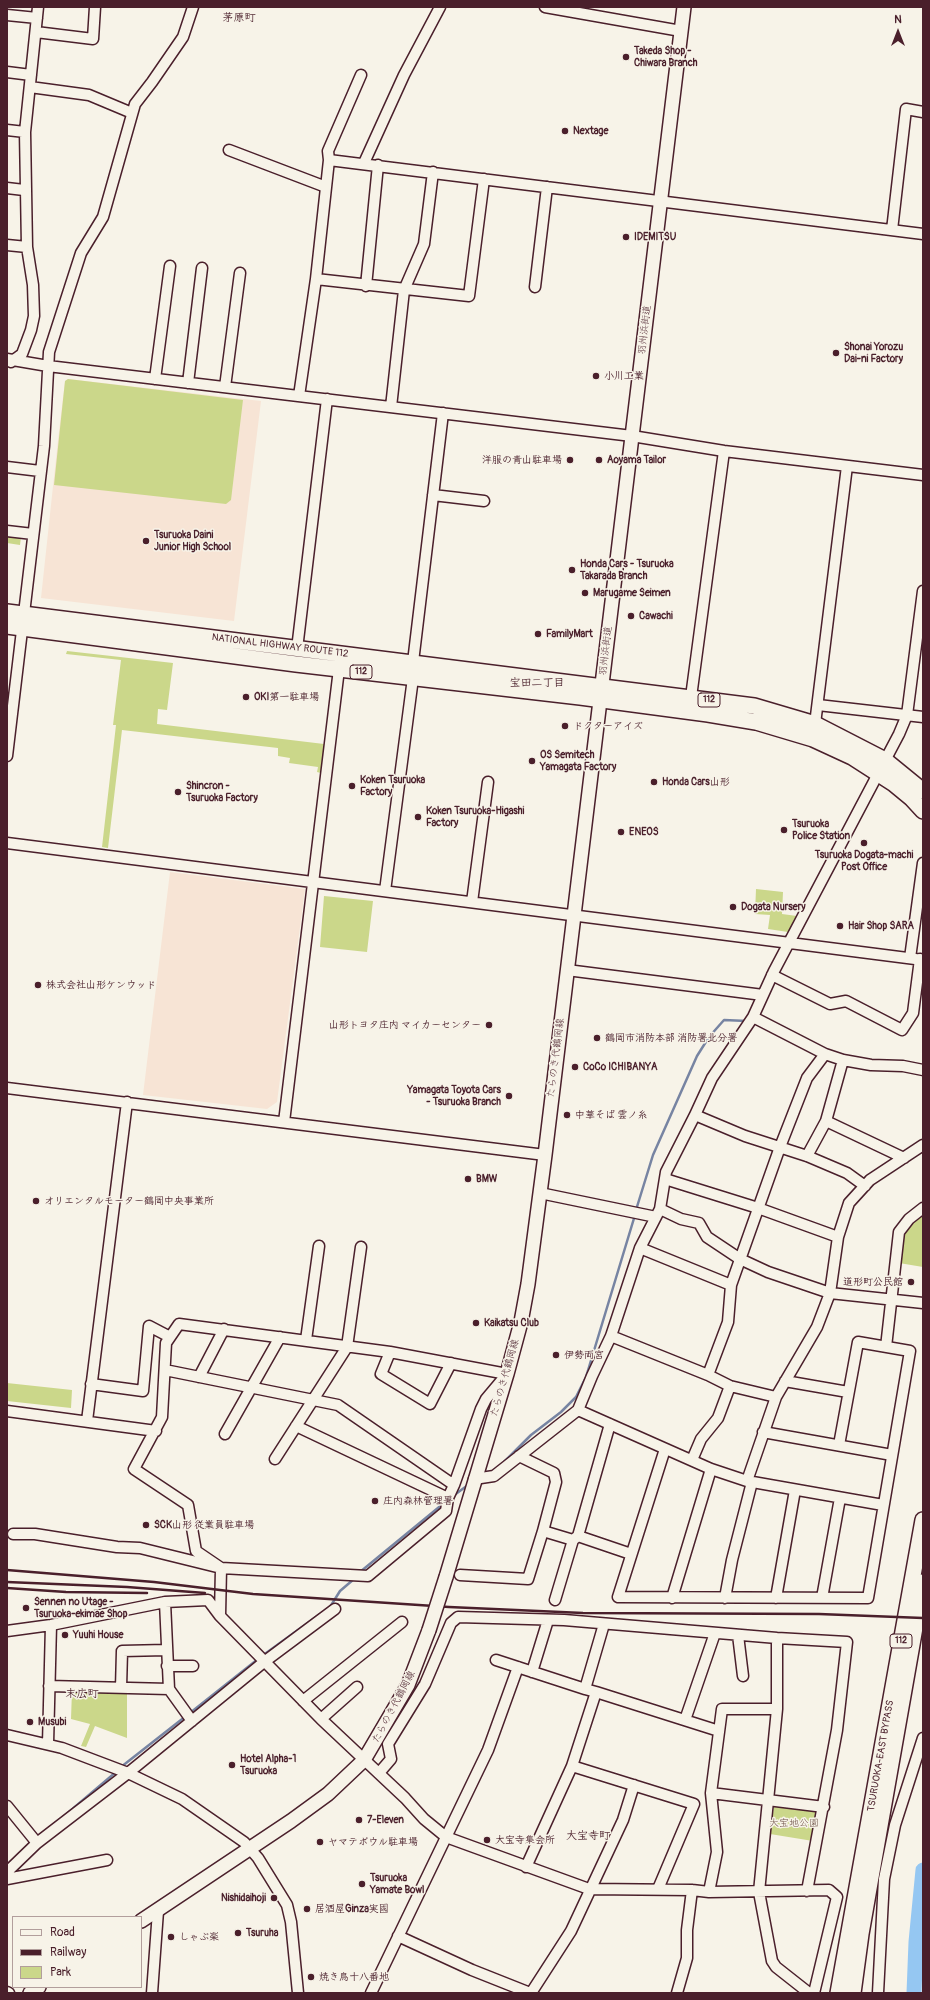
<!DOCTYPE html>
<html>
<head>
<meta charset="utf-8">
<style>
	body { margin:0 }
	#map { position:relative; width:930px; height:2000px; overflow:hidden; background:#f7f3e8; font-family:Pangolin,sans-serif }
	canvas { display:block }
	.frame { position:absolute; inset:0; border:8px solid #4a1f2b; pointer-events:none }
	.legend { position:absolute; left:12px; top:1916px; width:130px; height:72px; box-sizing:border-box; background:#f7f3e8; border:1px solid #b29e9c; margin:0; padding:5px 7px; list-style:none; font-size:12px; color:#4a1f2b }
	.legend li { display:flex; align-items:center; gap:8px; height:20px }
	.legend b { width:20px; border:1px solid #b29e9c }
	.north { position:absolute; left:878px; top:12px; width:40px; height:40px; -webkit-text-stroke:3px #f7f3e8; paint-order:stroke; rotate:0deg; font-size:11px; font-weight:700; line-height:16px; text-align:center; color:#4a1f2b }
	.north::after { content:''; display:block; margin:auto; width:14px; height:18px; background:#4a1f2b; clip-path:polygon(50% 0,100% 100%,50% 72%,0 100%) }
</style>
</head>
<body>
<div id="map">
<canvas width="930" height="2000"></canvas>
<div class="frame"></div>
<ul class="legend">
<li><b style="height:5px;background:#f7f3e8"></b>Road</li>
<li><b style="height:5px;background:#4a1f2b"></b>Railway</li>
<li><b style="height:11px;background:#cbd78a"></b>Park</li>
</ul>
<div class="north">N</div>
</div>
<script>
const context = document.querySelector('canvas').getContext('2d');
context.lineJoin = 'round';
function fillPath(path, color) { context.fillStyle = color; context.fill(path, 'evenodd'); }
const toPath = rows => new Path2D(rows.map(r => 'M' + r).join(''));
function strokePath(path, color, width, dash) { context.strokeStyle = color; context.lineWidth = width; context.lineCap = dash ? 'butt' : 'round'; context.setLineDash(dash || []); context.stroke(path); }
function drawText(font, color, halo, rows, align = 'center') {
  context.font = font + ' Pangolin,"Klee One",sans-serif'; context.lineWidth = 3; context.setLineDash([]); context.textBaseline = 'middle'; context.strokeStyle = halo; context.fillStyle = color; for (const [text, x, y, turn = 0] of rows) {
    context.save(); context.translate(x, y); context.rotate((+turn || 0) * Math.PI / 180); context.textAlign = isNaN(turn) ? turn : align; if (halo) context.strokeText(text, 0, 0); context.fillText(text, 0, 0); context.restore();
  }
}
fillPath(toPath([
	[68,379,261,401,234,621,41,598,58,440,65,381],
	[170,872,305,889,277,1102,267,1109,143,1095]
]), '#f7e4d5');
fillPath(toPath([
	[68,379,243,400,231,500,226,504,54,485,65,381],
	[7,535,21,537,20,545,7,543],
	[67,651,173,663,167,710,158,709,157,724,324,744,321,773,317,772,318,767,289,763,290,758,278,756,278,748,122,730,108,848,102,847,116,725,113,725,121,660,66,654],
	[756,889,783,892,782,914,797,916,788,932,768,929,770,915,755,914],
	[324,896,373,901,367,952,320,947],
	[923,1215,923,1267,899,1263,903,1236,911,1225],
	[7,1383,72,1390,71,1408,7,1401],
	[72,1690,127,1692,127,1738,95,1726,86,1747,81,1746,90,1724,71,1719],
	[774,1806,819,1810,813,1841,770,1834]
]), '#cbd78a');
strokePath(toPath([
	[636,1210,653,1155,697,1056,709,1037,724,1020,747,1021],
	[504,1462,531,1435,561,1412,576,1397,586,1377,635,1215],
	[453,1496,468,1485],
	[360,1572,444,1503],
	[330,1607,340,1591,354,1579],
	[262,1656,320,1614],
	[190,1713,258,1659],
	[121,1767,186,1716],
	[63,1817,116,1772]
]), '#7784a2', 2.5);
strokePath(toPath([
	[914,1993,916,1942,923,1870]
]), '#95c7f2', 15);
const minor = toPath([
	[545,7,681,31],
	[7,15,37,18],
	[36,32,93,39,95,7],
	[7,72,31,75],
	[30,87,89,95,132,113],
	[7,130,25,132],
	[229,150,326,187],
	[329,160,923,234],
	[364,163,404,75,440,7],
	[7,188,24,190],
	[892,230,906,109,923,112],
	[7,245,27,247],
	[316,279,469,296,484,179],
	[366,286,378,165],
	[535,287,547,187],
	[7,359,48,366,632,436,724,451,923,475],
	[11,362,22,354,31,330,34,316,33,285,27,247,25,132,38,7],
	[155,379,170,266],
	[188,383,202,268],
	[225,387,240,273],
	[299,396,316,279,329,160,328,151,361,75],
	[391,407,404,290,424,244,433,172],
	[7,467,40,471],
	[433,495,484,501],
	[7,531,33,534],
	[297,649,327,399],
	[413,662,443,413],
	[691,697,724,451],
	[818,705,923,717],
	[815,724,847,466],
	[7,756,44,446,49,352,81,253,103,217,135,104,152,82,183,37,193,7],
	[7,843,923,960],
	[385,891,413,678],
	[472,902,488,782],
	[910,958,923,863],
	[567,970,763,995],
	[772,975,830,1004,846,1001,902,1030,913,1013,920,959],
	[753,1017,825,1054,843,1060,871,1065,903,1066,923,1070],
	[7,1088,545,1155],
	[695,1115,745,1136,807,1156,847,1173,865,1186],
	[826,1121,904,1158],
	[284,1122,339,669],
	[807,1156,826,1121,843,1060],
	[665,1179,758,1208,838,1237],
	[540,1193,656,1217],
	[660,1209,681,1219,699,1223,707,1237,740,1259,768,1272,830,1293,923,1303],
	[640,1248,731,1285],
	[611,1336,708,1375,728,1322,731,1285,780,1147,807,1078,825,1054],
	[306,1340,319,1246],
	[886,1347,899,1232,909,1219,923,1208],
	[390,1352,381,1374,430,1404,451,1363],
	[165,1370,338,1405,454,1485],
	[708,1375,730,1386,776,1397],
	[199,1377,224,1329],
	[785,1381,848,1392],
	[91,1384,143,1391,149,1326,170,1337],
	[578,1410,711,1469,747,1481,883,1505],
	[7,1411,156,1431],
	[87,1421,127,1102],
	[296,1426,448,1498],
	[763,1432,892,1455],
	[225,1434,280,1337],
	[665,1449,618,1597,868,1598,910,1351,858,1342,839,1445],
	[519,1456,554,1473,556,1482,543,1531,573,1540,578,1536,631,1554],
	[275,1459,347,1347,361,1247],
	[692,1460,701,1439,718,1418,730,1386],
	[474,1479,494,1476,578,1410,592,1376,611,1336,640,1248,660,1209,666,1172,695,1115,712,1078,753,1017,774,971,899,734,907,715,923,591],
	[747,1481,776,1397,817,1327,830,1293,838,1237,849,1203,870,1180,923,1145],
	[13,1534,35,1534,117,1547,140,1548,221,1568,368,1576,446,1511,448,1498,454,1485,481,1409,486,1399,507,1374,390,1352,179,1324,166,1343,162,1417,134,1469,188,1505,196,1551,221,1568,220,1616],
	[578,1536,610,1424],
	[460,1575,528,1579,543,1531],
	[672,1598,711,1469],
	[725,1598,732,1560,752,1482],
	[776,1598,795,1490],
	[822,1598,840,1498],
	[555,1600,573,1540],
	[165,1602,169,1689,192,1721],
	[7,1631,51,1625,165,1602,208,1600,220,1616,321,1719,405,1798,424,1819,446,1837,589,1889,692,1890,709,1892,829,1890,837,1897,814,1993],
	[738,1635,743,1676],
	[777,1638,777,1709,759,1892,772,1961,776,1967,809,1993],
	[496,1660,585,1689],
	[167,1666,193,1666],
	[532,1672,548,1620],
	[49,1686,169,1689],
	[121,1688,122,1651,166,1650],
	[596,1692,719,1731],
	[303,1701,402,1622],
	[321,1719,357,1687],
	[685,1720,715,1633],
	[7,1735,62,1748,128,1773,182,1799,244,1842,258,1858,287,1905,291,1922,298,1993],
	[48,1744,51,1625],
	[572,1766,694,1804,658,1889],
	[379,1773,391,1759,388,1744,425,1684,451,1623,458,1617,564,1620,777,1638,847,1642,837,1730,807,1891],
	[711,1793,824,1807],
	[7,1806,37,1843],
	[526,1867,572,1766,596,1692,585,1689,604,1624],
	[7,1872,37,1843,128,1773,264,1662,335,1609],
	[7,1879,107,1860],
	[709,1892,717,1852,711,1793,722,1709,777,1709],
	[398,1936,472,1970,530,1993],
	[7,1992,9,1993],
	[152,1993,158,1911],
	[371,1993,488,1750,518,1667],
	[531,1993,571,1931,623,1820,634,1785],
	[677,1993,687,1958,687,1930,692,1890],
	[878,1993,884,1879,895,1825,923,1738]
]);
const major = toPath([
	[446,1577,507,1374,521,1322,528,1284,545,1155,684,7],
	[141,1921,291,1821,328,1794,364,1760,408,1685,429,1630],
	[30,1993,39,1987]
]);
const highway = toPath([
	[7,612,754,706,815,724,885,760,923,791],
	[7,626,296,664,580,697,708,714,756,722,813,739,852,757,894,784,911,798,923,811],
	[838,1993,923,1520],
	[853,1993,861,1934,923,1582]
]);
strokePath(minor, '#4a1f2b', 13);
strokePath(major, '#4a1f2b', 16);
strokePath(highway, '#4a1f2b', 18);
strokePath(minor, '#f7f3e8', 10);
strokePath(major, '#f7f3e8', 13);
strokePath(highway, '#f7f3e8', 15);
strokePath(toPath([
	[7,1570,154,1582,253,1594,449,1607,583,1613,819,1614,923,1618],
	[7,1582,127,1587,205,1593],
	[7,1588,66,1592,147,1593]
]), '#4a1f2b', 2.5);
const majorBridge = toPath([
	[429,1630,446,1577]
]);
strokePath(majorBridge, '#4a1f2b', 16, []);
strokePath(majorBridge, '#f7f3e8', 13);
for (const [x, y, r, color] of [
	[626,57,4,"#4a1f2b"],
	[565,131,4,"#4a1f2b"],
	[626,237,4,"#4a1f2b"],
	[836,353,4,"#4a1f2b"],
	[596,376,4,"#4a1f2b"],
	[570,460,4,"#4a1f2b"],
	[599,460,4,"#4a1f2b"],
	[146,541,4,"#4a1f2b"],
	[572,570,4,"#4a1f2b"],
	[585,593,4,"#4a1f2b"],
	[631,616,4,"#4a1f2b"],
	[538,634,4,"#4a1f2b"],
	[246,697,4,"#4a1f2b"],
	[565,726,4,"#4a1f2b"],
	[532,761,4,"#4a1f2b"],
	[654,782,4,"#4a1f2b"],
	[352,786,4,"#4a1f2b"],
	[178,792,4,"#4a1f2b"],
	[418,817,4,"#4a1f2b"],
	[784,830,4,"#4a1f2b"],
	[621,832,4,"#4a1f2b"],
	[864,843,4,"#4a1f2b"],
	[733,907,4,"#4a1f2b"],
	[840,926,4,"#4a1f2b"],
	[38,985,4,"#4a1f2b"],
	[489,1025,4,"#4a1f2b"],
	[597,1038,4,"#4a1f2b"],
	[575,1067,4,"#4a1f2b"],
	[509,1096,4,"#4a1f2b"],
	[567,1115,4,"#4a1f2b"],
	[468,1179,4,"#4a1f2b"],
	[36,1201,4,"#4a1f2b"],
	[911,1282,4,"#4a1f2b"],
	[476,1323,4,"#4a1f2b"],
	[556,1355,4,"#4a1f2b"],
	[375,1501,4,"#4a1f2b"],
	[146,1525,4,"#4a1f2b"],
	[26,1608,4,"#4a1f2b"],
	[65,1635,4,"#4a1f2b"],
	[30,1722,4,"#4a1f2b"],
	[232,1765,4,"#4a1f2b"],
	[359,1820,4,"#4a1f2b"],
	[487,1840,4,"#4a1f2b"],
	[320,1842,4,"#4a1f2b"],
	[362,1884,4,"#4a1f2b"],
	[274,1898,4,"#4a1f2b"],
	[307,1909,4,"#4a1f2b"],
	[238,1933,4,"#4a1f2b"],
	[171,1937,4,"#4a1f2b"],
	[311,1977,4,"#4a1f2b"]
]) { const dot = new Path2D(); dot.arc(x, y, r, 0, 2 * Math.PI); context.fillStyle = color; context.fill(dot); strokePath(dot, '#f7f3e8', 1.5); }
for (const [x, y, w] of [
	[361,672,22],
	[709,700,22],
	[901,1641,22]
]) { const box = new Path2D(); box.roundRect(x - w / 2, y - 7, w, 14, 3); context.fillStyle = '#f7f3e8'; context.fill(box); strokePath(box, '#4a1f2b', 1); }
drawText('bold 9px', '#4a1f2b', null, [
	["112",361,672],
	["112",709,700],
	["112",901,1641]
]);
drawText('bold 10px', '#4a1f2b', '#f7f3e8', [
	["Takeda Shop -",634,51],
	["Chiwara Branch",634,63],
	["Nextage",573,131],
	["IDEMITSU",634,237],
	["Shonai Yorozu",844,347],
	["Dai-ni Factory",844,359],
	["小川工業",604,376],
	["洋服の青山駐車場",562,460,"right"],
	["Aoyama Tailor",607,460],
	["Tsuruoka Daini",154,535],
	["Junior High School",154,547],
	["Honda Cars - Tsuruoka",580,564],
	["Takarada Branch",580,576],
	["Marugame Seimen",593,593],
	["Cawachi",639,616],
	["FamilyMart",546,634],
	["OKI第一駐車場",254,697],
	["ドクターアイズ",573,726],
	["OS Semitech",540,755],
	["Yamagata Factory",540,767],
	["Koken Tsuruoka",360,780],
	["Factory",360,792],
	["Honda Cars山形",662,782],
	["Shincron -",186,786],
	["Tsuruoka Factory",186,798],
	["Koken Tsuruoka-Higashi",426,811],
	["Factory",426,823],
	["Tsuruoka",792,824],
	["Police Station",792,836],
	["ENEOS",629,832],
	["Tsuruoka Dogata-machi",864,855,"center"],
	["Post Office",864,867,"center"],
	["Dogata Nursery",741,907],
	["Hair Shop SARA",848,926],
	["株式会社山形ケンウッド",46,985],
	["山形トヨタ庄内 マイカーセンター",481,1025,"right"],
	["鶴岡市消防本部 消防署北分署",605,1038],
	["CoCo ICHIBANYA",583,1067],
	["Yamagata Toyota Cars",501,1090,"right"],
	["- Tsuruoka Branch",501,1102,"right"],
	["中華そば 雲ノ糸",575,1115],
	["BMW",476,1179],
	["オリエンタルモーター鶴岡中央事業所",44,1201],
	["道形町公民館",903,1282,"right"],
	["Kaikatsu Club",484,1323],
	["伊勢両宮",564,1355],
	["庄内森林管理署",383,1501],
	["SCK山形 従業員駐車場",154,1525],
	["Sennen no Utage -",34,1602],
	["Tsuruoka-ekimae Shop",34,1614],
	["Yuuhi House",73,1635],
	["Musubi",38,1722],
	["Hotel Alpha-1",240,1759],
	["Tsuruoka",240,1771],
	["7-Eleven",367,1820],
	["大宝寺集会所",495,1840],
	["ヤマテボウル駐車場",328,1842],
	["Tsuruoka",370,1878],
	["Yamate Bowl",370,1890],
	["Nishidaihoji",266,1898,"right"],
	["居酒屋Ginza実國",315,1909],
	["Tsuruha",246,1933],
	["しゃぶ楽",179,1937],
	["焼き鳥十八番地",319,1977]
], 'left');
drawText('10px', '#4a1f2b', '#f7f3e8', [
	["羽州浜街道",645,330,-83],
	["NATIONAL HIGHWAY ROUTE 112",280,646,7],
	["羽州浜街道",606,651,-83],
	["たらのき代鶴岡線",556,1058,-83],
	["たらのき代鶴岡線",505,1378,-74],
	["たらのき代鶴岡線",394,1707,-62],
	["TSURUOKA-EAST BYPASS",881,1756,-80]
]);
drawText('10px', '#6a4d43', '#f7f3e8', [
	["大宝地公園",794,1823]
]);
drawText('bold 11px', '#4a1f2b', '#f7f3e8', [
	["茅原町",239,18],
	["宝田二丁目",537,683],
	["末広町",82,1694],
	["大宝寺町",588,1836]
]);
</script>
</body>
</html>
